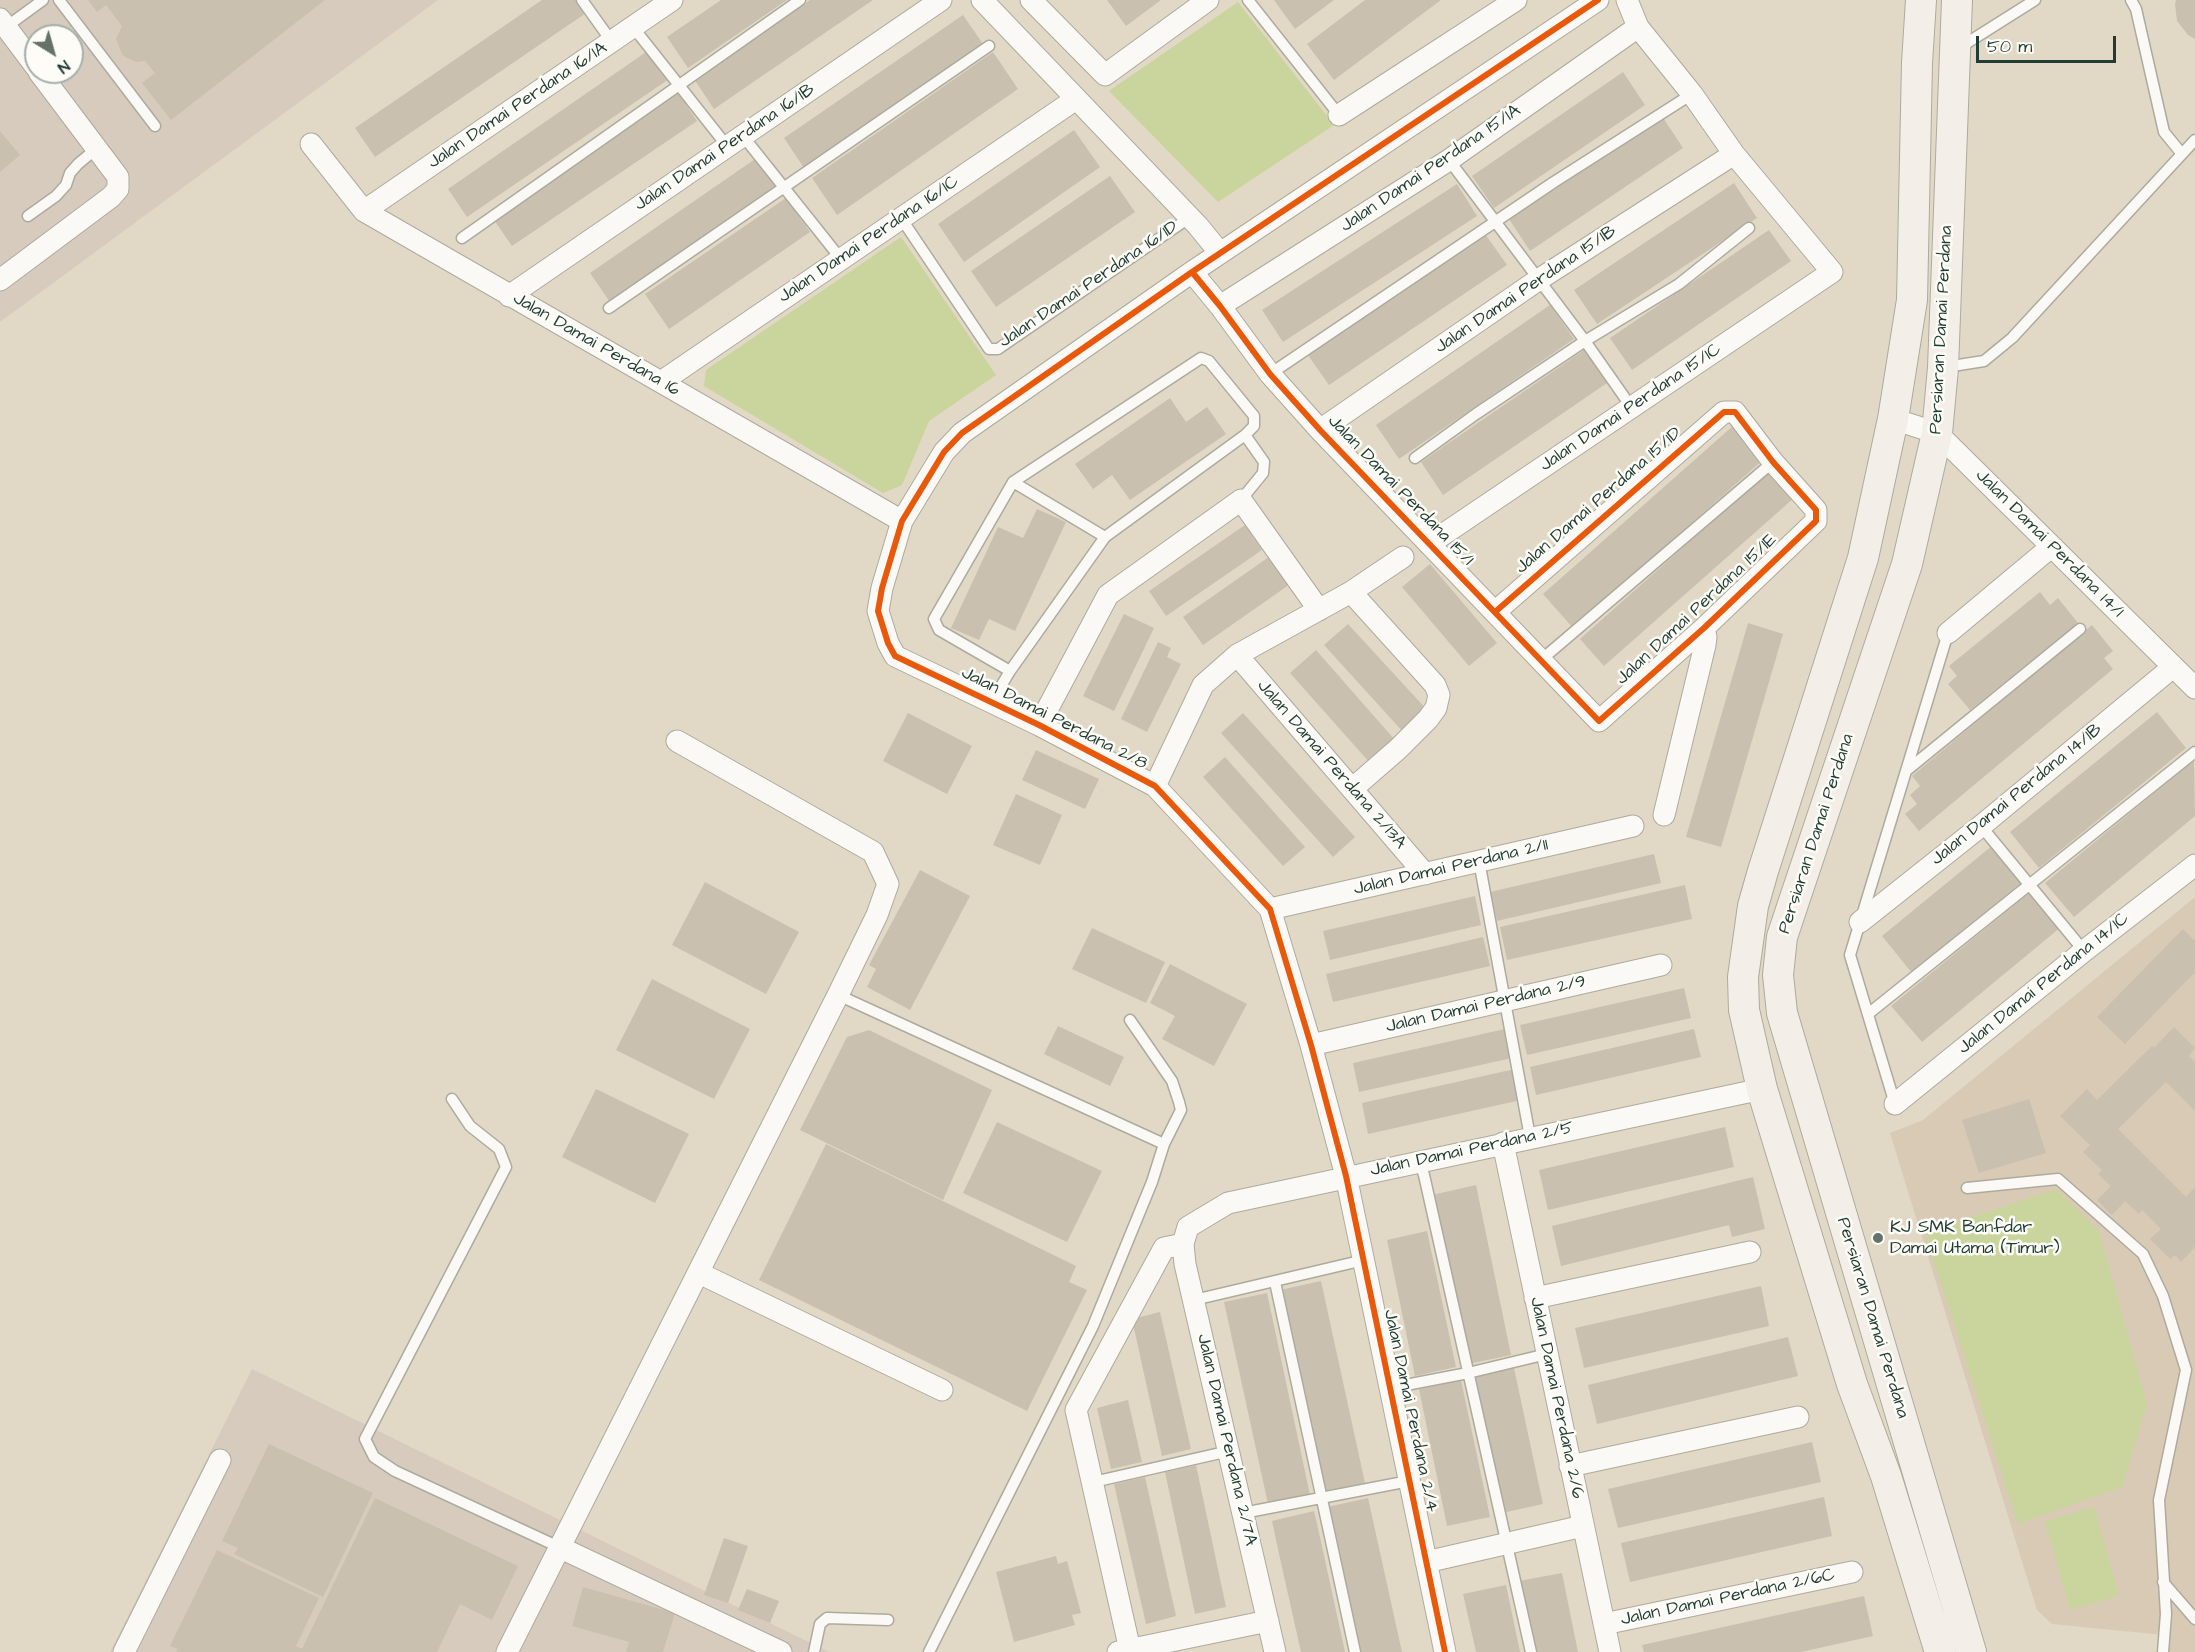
<!DOCTYPE html>
<html>
<head>
<meta charset="utf-8">
<style>
	body { margin:0 }
	#map { position:relative; width:2195px; height:1652px; overflow:hidden; background:#e1d8c5; font-family:"Architects Daughter",sans-serif }
	canvas { display:block }
	.north { position:absolute; left:24px; top:24px; width:60px; height:60px; box-sizing:border-box; background:#fdfcf7; border:2px solid #a4b0a9; border-radius:50%; rotate:143deg; font-size:16px; font-weight:700; line-height:24px; text-align:center; color:#1f3d34 }
	.north::after { content:''; display:block; margin:auto; width:21px; height:27px; background:#637367; clip-path:polygon(50% 0,100% 100%,50% 72%,0 100%) }
	.scale { position:absolute; left:1976px; top:36px; width:140px; height:27px; box-sizing:border-box; border:3px solid #1f3d34; border-top:0; padding-left:8px; font-size:18px; line-height:21px; white-space:nowrap; color:#1f3d34; -webkit-text-stroke:4px #fdfcf7; paint-order:stroke }
</style>
</head>
<body>
<div id="map">
<canvas width="2195" height="1652"></canvas>
<div class="north">N</div>
<div class="scale">50 m</div>
</div>
<script>
const context = document.querySelector('canvas').getContext('2d');
context.lineJoin = 'round';
function fillPath(path, color) { context.fillStyle = color; context.fill(path, 'evenodd'); }
const toPath = rows => new Path2D(rows.map(r => 'M' + r).join(''));
function strokePath(path, color, width, dash) { context.strokeStyle = color; context.lineWidth = width; context.lineCap = dash ? 'butt' : 'round'; context.setLineDash(dash || []); context.stroke(path); }
function drawText(font, color, halo, rows, align = 'center') {
  context.font = font + ' "Architects Daughter",sans-serif'; context.lineWidth = 5; context.setLineDash([]); context.textBaseline = 'middle'; context.strokeStyle = halo; context.fillStyle = color; for (const [text, x, y, turn = 0] of rows) {
    context.save(); context.translate(x, y); context.rotate((+turn || 0) * Math.PI / 180); context.textAlign = isNaN(turn) ? turn : align; if (halo) context.strokeText(text, 0, 0); context.fillText(text, 0, 0); context.restore();
  }
}
fillPath(toPath([
	[2195,897,2195,1652,2161,1652,2164,1635,2052,1624,2037,1610,1890,1133,1923,1120]
]), '#d9cab5');
fillPath(toPath([
	[0,0,438,0,0,322],
	[36,36,72,36,72,72,36,72],
	[252,1369,829,1652,110,1652]
]), '#d7cbbe');
fillPath(toPath([
	[1238,2,1334,125,1218,202,1109,91],
	[901,237,996,375,929,421,902,485,883,493,704,386,706,370],
	[2056,1189,2099,1231,2147,1404,2122,1487,2018,1524,1925,1233],
	[2094,1507,2119,1596,2070,1610,2045,1521]
]), '#c9d59c');
fillPath(toPath([
	[88,0,325,0,171,120,142,83,155,73,145,61,136,62,123,56,116,39,122,26,106,5,97,12],
	[542,0,581,0,589,11,375,157,355,128],
	[721,0,787,0,688,68,667,37],
	[810,0,873,0,714,109,694,79],
	[1107,0,1161,0,1126,26],
	[1274,0,1334,0,1295,29],
	[1365,0,1441,0,1334,80,1307,44],
	[2176,0,2195,0,2195,39,2188,35,2177,21,2175,4],
	[963,15,983,44,804,168,784,138],
	[649,50,669,79,467,217,448,189],
	[993,52,1018,89,837,215,812,178],
	[1623,72,1645,105,1494,208,1472,176],
	[677,91,697,121,512,246,492,217],
	[1662,116,1683,148,1530,251,1509,219],
	[1074,130,1100,167,964,262,938,224],
	[0,131,20,155,0,172],
	[758,157,778,186,610,302,590,273],
	[1110,176,1135,212,996,307,971,271],
	[1734,183,1757,218,1597,324,1574,290],
	[1457,184,1477,216,1283,342,1262,310],
	[786,198,810,232,669,329,645,294],
	[1769,230,1791,261,1632,370,1610,338],
	[1483,231,1507,265,1329,385,1305,351],
	[1550,305,1574,339,1399,459,1376,425],
	[1587,348,1610,381,1443,495,1421,462],
	[1170,398,1186,422,1207,407,1226,434,1130,500,1112,475,1093,489,1075,464],
	[1734,425,1764,459,1573,628,1543,594],
	[1770,470,1794,498,1604,666,1580,639],
	[1037,509,1066,522,1015,631,989,619,979,640,951,628,998,527,1023,538],
	[1245,525,1262,550,1166,616,1149,591],
	[1276,552,1296,580,1203,645,1183,617],
	[1430,564,1497,643,1469,666,1402,587],
	[2040,592,2050,605,2058,598,2078,623,1970,710,1948,684,1957,676,1949,666],
	[1124,614,1154,628,1114,711,1083,696],
	[1748,623,1783,634,1721,847,1686,837],
	[1348,624,1428,711,1404,733,1324,645],
	[2092,625,2113,651,2104,658,2113,669,1919,831,1905,814,1917,804,1910,795,1920,786,1912,776],
	[1158,642,1171,648,1167,657,1181,664,1147,732,1121,719],
	[1316,650,1395,740,1370,763,1290,673],
	[2157,712,2186,748,2039,868,2010,832],
	[908,713,972,746,947,794,883,761],
	[1243,713,1355,837,1333,857,1221,733],
	[1036,750,1099,779,1085,809,1022,780],
	[1225,757,1305,847,1283,866,1203,777],
	[2194,760,2195,816,2074,917,2045,883],
	[1016,794,1062,815,1040,865,993,845],
	[1993,845,2023,882,1912,973,1882,936],
	[1654,854,1661,883,1497,921,1490,892],
	[920,870,970,896,910,1010,867,987,876,969,869,965],
	[705,882,799,932,766,994,672,945],
	[1685,885,1692,919,1507,960,1500,927],
	[2031,891,2061,927,1922,1042,1891,1006],
	[1475,896,1481,925,1330,960,1323,931],
	[1092,928,1165,962,1146,1003,1072,969],
	[2183,929,2195,941,2195,972,2125,1044,2097,1017],
	[1483,937,1490,966,1333,1002,1326,974],
	[1170,964,1247,1004,1214,1066,1162,1039,1175,1016,1150,1003],
	[652,979,750,1029,714,1099,616,1050],
	[1684,988,1691,1018,1527,1055,1520,1025],
	[1058,1026,1124,1057,1110,1086,1044,1054],
	[2174,1027,2195,1048,2189,1056,2195,1062,2195,1111,2166,1082,2118,1129,2186,1197,2195,1187,2195,1247,2181,1262,2175,1255,2170,1259,2150,1239,2161,1229,2142,1210,2139,1214,2125,1201,2112,1215,2097,1200,2111,1186,2098,1174,2102,1170,2083,1152,2090,1145,2060,1116,2087,1089,2097,1100,2152,1046,2154,1048],
	[1505,1029,1512,1058,1359,1092,1353,1063],
	[1694,1029,1701,1057,1536,1095,1530,1067],
	[869,1030,992,1090,943,1200,800,1130,847,1037],
	[1515,1069,1521,1100,1368,1134,1362,1103],
	[596,1089,689,1134,655,1203,562,1157],
	[2029,1099,2046,1153,1979,1173,1962,1120],
	[997,1122,1102,1171,1067,1242,963,1193],
	[1725,1127,1734,1167,1548,1210,1539,1170],
	[826,1144,1076,1266,1069,1282,1087,1290,1027,1411,759,1280],
	[1753,1177,1765,1229,1732,1237,1729,1225,1561,1266,1552,1226],
	[1476,1185,1511,1355,1468,1364,1432,1195],
	[1427,1231,1456,1367,1415,1376,1387,1240],
	[1321,1281,1365,1483,1324,1492,1280,1290],
	[1761,1286,1769,1326,1584,1368,1575,1328],
	[1267,1293,1310,1495,1268,1504,1224,1302],
	[1160,1312,1191,1449,1162,1456,1132,1319],
	[1788,1337,1798,1376,1597,1424,1588,1385],
	[1514,1368,1543,1504,1502,1513,1474,1377],
	[1461,1380,1490,1517,1447,1526,1419,1389],
	[1128,1400,1142,1462,1111,1469,1097,1408],
	[1812,1442,1821,1482,1618,1528,1608,1489],
	[269,1444,373,1493,323,1597,234,1554,238,1548,222,1541],
	[1196,1465,1226,1607,1195,1614,1165,1472],
	[1145,1477,1176,1616,1146,1624,1114,1484],
	[1824,1497,1832,1536,1630,1582,1621,1543],
	[375,1498,518,1566,492,1620,460,1604,437,1652,176,1652,178,1649,170,1646,217,1550,319,1598,296,1646,302,1649],
	[1368,1498,1402,1652,1359,1652,1327,1507],
	[1314,1511,1318,1528,1345,1652,1301,1652,1279,1554,1272,1521],
	[724,1538,748,1546,728,1603,704,1595],
	[1056,1556,1058,1564,1067,1561,1081,1613,1072,1615,1075,1625,1014,1642,996,1572],
	[1562,1573,1578,1652,1534,1652,1519,1581],
	[1506,1585,1520,1652,1476,1652,1463,1594],
	[583,1587,675,1613,663,1652,626,1652,629,1642,572,1626],
	[747,1589,779,1601,770,1623,738,1610],
	[1864,1596,1873,1636,1801,1652,1644,1652,1642,1645]
]), '#cac0af');
const service = toPath([
	[59,0,155,126],
	[582,0,612,42],
	[1248,0,1339,115],
	[2131,0,2136,9,2164,132,2182,154],
	[6,27,43,0],
	[633,27,727,146],
	[1959,48,2035,0],
	[743,136,841,259],
	[1449,160,1585,341,1632,408],
	[28,216,56,196,66,185,70,173,78,164,97,148],
	[901,218,989,349,998,349,1189,218],
	[462,238,800,0],
	[609,308,989,46],
	[1946,367,1984,361,2012,338,2195,140],
	[1270,374,1554,182,1692,94],
	[1415,458,1476,414,1585,341,1679,284,1749,228],
	[1241,500,1263,473,1264,462,1245,435],
	[1541,660,1773,462],
	[1010,671,939,630,934,619,1013,482,1105,537],
	[991,703,1010,671,1105,537,1245,435,1254,426,1254,416,1209,361,1201,358,1013,482],
	[1906,771,2080,629],
	[1981,826,2084,951],
	[1479,861,1530,1137],
	[838,995,1164,1144,1152,1182,1093,1326,929,1652],
	[1868,1014,2195,752],
	[1130,1020,1172,1081,1179,1102,1181,1110,1164,1144],
	[452,1099,470,1126,499,1149,506,1167,365,1439,374,1457,395,1471,561,1548],
	[1895,1104,1850,955,1948,633],
	[1419,1161,1424,1175,1531,1652],
	[1967,1188,2058,1179,2143,1254,2163,1296,2186,1370,2159,1500,2166,1614,2163,1652],
	[1275,1282,1355,1652],
	[1194,1300,1364,1260],
	[1390,1388,1468,1373,1547,1354],
	[1093,1482,1229,1451],
	[1243,1513,1409,1481],
	[2163,1582,2195,1619],
	[814,1652,820,1624,827,1618,888,1620]
]);
const minor = toPath([
	[982,0,1198,226,1220,253],
	[1031,0,1105,75,1208,0],
	[0,19,36,67],
	[1339,115,1516,0],
	[311,144,364,211,902,521],
	[364,211,672,0],
	[1192,272,1220,306,1270,374,1320,430,1599,721,1704,628,1816,521,1816,510,1773,462,1735,412,1724,412,1495,612],
	[0,280,111,197,118,189,118,177,39,72],
	[509,296,941,0],
	[1220,306,1449,160,1638,27],
	[661,382,1076,99],
	[1893,419,1937,433,2195,688],
	[1320,430,1538,280,1734,154],
	[1429,544,1832,272,1734,154,1692,94,1638,27,1627,0],
	[1351,592,1435,685,1439,695,1436,708,1428,719,1398,749,1352,789],
	[1948,633,2051,547],
	[1237,655,1425,874],
	[1039,725,1108,595,1241,500,1319,610],
	[1155,786,1203,685,1237,655,1351,592,1403,557],
	[1664,815,1705,645,1706,637,1704,628],
	[1270,909,1633,826],
	[1860,922,1981,826,2173,667],
	[1311,1045,1661,965],
	[1895,1104,2084,951,2195,865],
	[1503,1143,1610,1652],
	[699,1273,942,1390],
	[1535,1298,1750,1252],
	[1570,1466,1798,1417],
	[561,1548,781,1652],
	[1426,1562,1583,1526],
	[1604,1624,1852,1572],
	[1130,1650,1076,1410,1164,1248,1183,1244],
	[124,1652,220,1460],
	[507,1652,838,995,877,915,888,884,873,852,677,741],
	[1118,1652,1268,1621],
	[1275,1652,1185,1264,1183,1244,1188,1227,1228,1203,1762,1089],
	[1445,1652,1346,1176,1311,1045,1270,909,1155,786,1039,725,895,656,888,643,878,611,882,588,902,521,944,452,962,433,1192,272,1598,0]
]);
const secondary = toPath([
	[1921,0,1917,63,1912,300,1893,419,1863,558,1763,871,1753,906,1743,977,1744,1010,1762,1089,1852,1384,1886,1476,1940,1652],
	[1957,0,1943,368,1937,433,1907,564,1790,913,1782,937,1778,975,1782,1013,1971,1652]
]);
strokePath(service, '#adab9d', 13);
strokePath(minor, '#adab9d', 23);
strokePath(secondary, '#adab9d', 32);
strokePath(service, '#faf9f6', 10);
strokePath(minor, '#faf9f6', 21);
strokePath(secondary, '#f3efe8', 30);
strokePath(toPath([
	[1192,272,1220,306,1270,374,1320,430,1599,721,1704,628,1816,521,1816,510,1773,462,1735,412,1724,412,1495,612],
	[1445,1652,1346,1176,1311,1045,1270,909,1155,786,1039,725,895,656,888,643,878,611,882,588,902,521,944,452,962,433,1192,272,1598,0]
]), '#e8590c', 6);
for (const [x, y, r, color] of [
	[1878,1238,6,"#637367"]
]) { const dot = new Path2D(); dot.arc(x, y, r, 0, 2 * Math.PI); context.fillStyle = color; context.fill(dot); strokePath(dot, '#fdfcf7', 2); }
drawText('18px', '#1f3d34', '#fdfcf7', [
	["Jalan Damai Perdana 16/1A",518,106,-34],
	["Jalan Damai Perdana 16/1B",725,148,-34],
	["Jalan Damai Perdana 15/1A",1431,169,-34],
	["Jalan Damai Perdana 16/1C",869,240,-34],
	["Jalan Damai Perdana 16/1D",1089,285,-34],
	["Jalan Damai Perdana 15/1B",1526,290,-34],
	["Persiaran Damai Perdana",1942,330,-87],
	["Jalan Damai Perdana 16",596,345,30],
	["Jalan Damai Perdana 15/1C",1631,408,-34],
	["Jalan Damai Perdana 15/1",1400,491,46],
	["Jalan Damai Perdana 15/1D",1599,501,-41],
	["Jalan Damai Perdana 14/1",2049,544,45],
	["Jalan Damai Perdana 15/1E",1697,610,-43],
	["Jalan Damai Perdana 2/8",1054,719,27],
	["Jalan Damai Perdana 2/13A",1331,765,49],
	["Jalan Damai Perdana 14/1B",2017,795,-39],
	["Persiaran Damai Perdana",1817,834,-72],
	["Jalan Damai Perdana 2/11",1451,868,-13],
	["Jalan Damai Perdana 14/1C",2044,984,-39],
	["Jalan Damai Perdana 2/9",1486,1005,-13],
	["Jalan Damai Perdana 2/5",1472,1150,-12],
	["Persiaran Damai Perdana",1872,1318,73],
	["Jalan Damai Perdana 2/6",1556,1398,78],
	["Jalan Damai Perdana 2/4",1410,1411,78],
	["Jalan Damai Perdana 2/7A",1226,1440,77],
	["Jalan Damai Perdana 2/6C",1728,1598,-12]
]);
drawText('18px', '#1f3d34', '#fdfcf7', [
	["KJ SMK Banfdar",1890,1228],
	["Damai Utama (Timur)",1890,1249]
], 'left');
</script>
</body>
</html>
